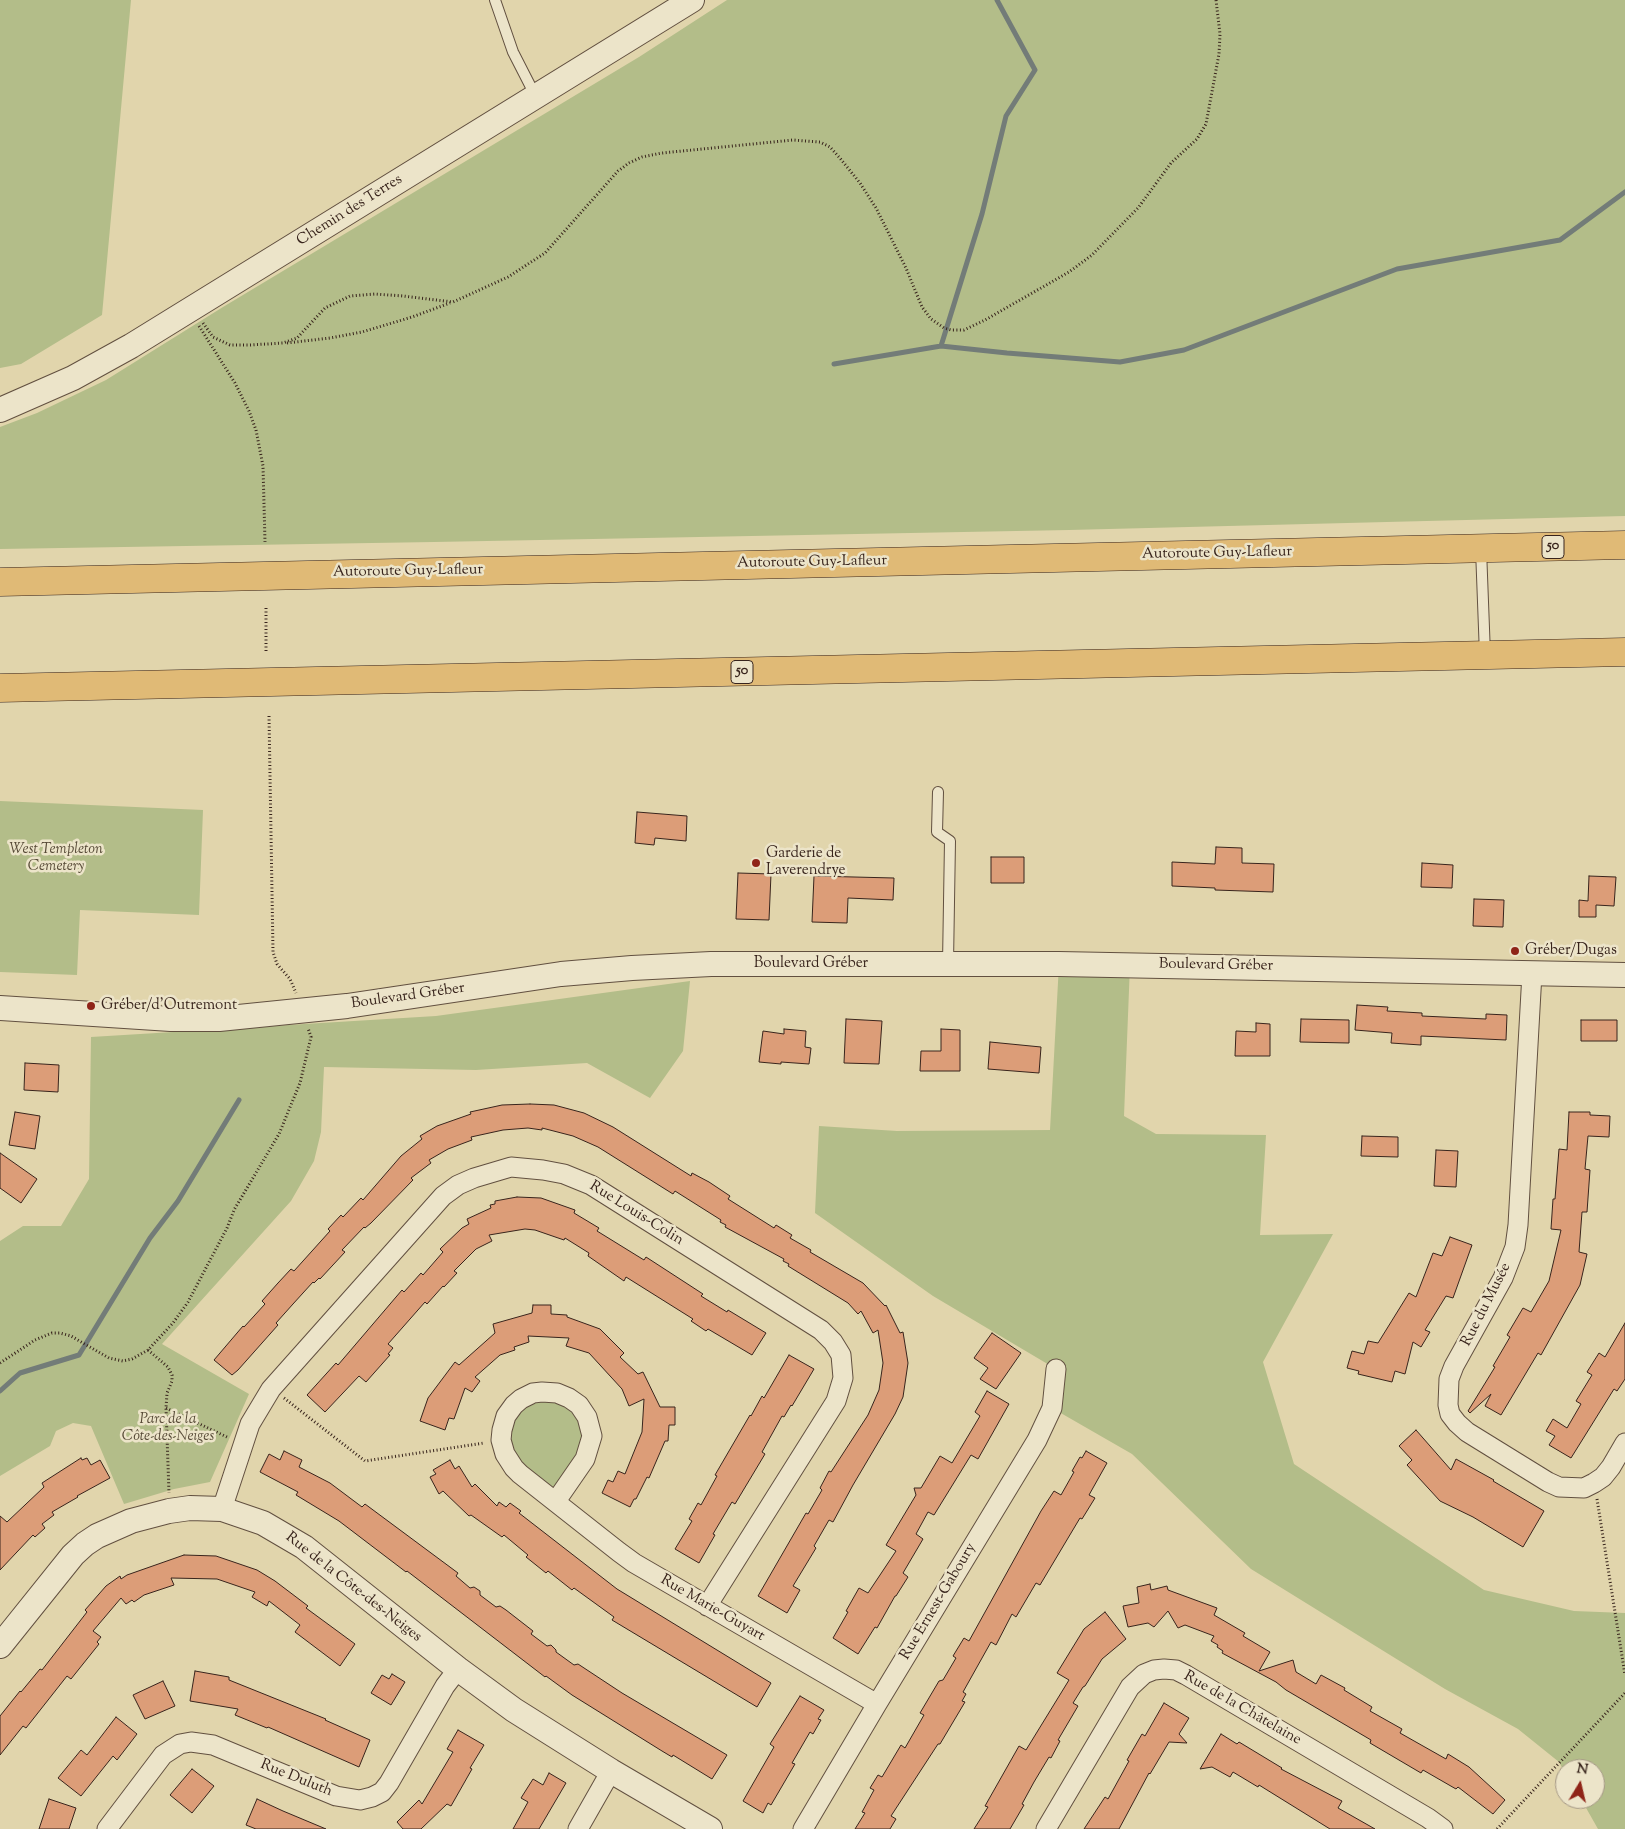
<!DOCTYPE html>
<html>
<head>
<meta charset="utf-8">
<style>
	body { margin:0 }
	#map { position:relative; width:1625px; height:1829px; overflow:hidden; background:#e1d5ac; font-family:"Sorts Mill Goudy",serif }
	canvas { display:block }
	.north { position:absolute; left:1555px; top:1759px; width:50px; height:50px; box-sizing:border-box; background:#ece4c9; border:1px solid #a49784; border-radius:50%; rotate:9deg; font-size:14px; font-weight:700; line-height:20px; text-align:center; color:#38241c }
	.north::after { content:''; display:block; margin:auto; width:18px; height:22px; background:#8f2418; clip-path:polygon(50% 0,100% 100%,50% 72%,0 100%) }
</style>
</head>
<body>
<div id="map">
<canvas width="1625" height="1829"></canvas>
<div class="north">N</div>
</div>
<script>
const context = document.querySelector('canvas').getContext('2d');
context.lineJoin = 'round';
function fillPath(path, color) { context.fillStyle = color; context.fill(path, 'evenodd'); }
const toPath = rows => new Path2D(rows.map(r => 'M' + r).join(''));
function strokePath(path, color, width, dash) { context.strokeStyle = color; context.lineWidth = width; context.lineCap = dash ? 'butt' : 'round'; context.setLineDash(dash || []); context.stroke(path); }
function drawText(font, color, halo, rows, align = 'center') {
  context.font = font + ' "Sorts Mill Goudy",serif'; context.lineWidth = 5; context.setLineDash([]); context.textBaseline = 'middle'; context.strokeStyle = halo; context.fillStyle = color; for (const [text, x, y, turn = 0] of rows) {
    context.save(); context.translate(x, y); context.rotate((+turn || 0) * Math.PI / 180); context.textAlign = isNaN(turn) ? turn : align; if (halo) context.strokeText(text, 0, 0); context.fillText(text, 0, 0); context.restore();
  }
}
fillPath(toPath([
	[0,0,131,0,102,315,21,364,0,368],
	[727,0,1625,0,1625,516,1069,530,434,542,0,549,0,427,37,413,106,380,223,307,639,57],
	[0,801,203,810,199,915,80,910,77,975,0,972],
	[1059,964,1130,965,1124,1116,1156,1134,1266,1135,1260,1235,1333,1234,1263,1362,1294,1464,1484,1590,1574,1611,1625,1613,1625,1829,1598,1829,1581,1799,1595,1799,1595,1769,1565,1769,1565,1773,1559,1762,1518,1729,1445,1689,1251,1569,1132,1454,1052,1408,1056,1369,933,1296,815,1213,819,1126,897,1131,1050,1130],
	[690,981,683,1051,650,1098,587,1063,476,1070,324,1067,321,1132,314,1161,291,1201,162,1344,249,1394,210,1482,174,1489,124,1504,91,1426,73,1423,56,1431,50,1446,0,1476,0,1241,23,1226,61,1226,89,1179,91,1037,436,1016],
	[557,1393,590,1426,556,1501,501,1440,514,1405]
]), '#b3bd89');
strokePath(toPath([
	[941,346,982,214,1006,116,1035,70,997,0],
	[834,364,941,346,1007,353,1120,362,1184,350,1397,269,1560,240,1625,192],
	[0,1391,20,1373,79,1355,150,1238,178,1201,239,1100]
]), '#737c78', 5);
const building = toPath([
	[637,812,687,816,686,841,655,838,654,845,635,843,637,812],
	[1216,847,1242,848,1242,863,1274,864,1273,892,1215,890,1215,888,1172,886,1172,862,1215,864,1216,847],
	[991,857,1024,857,1024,883,991,883,991,857],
	[1422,863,1453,865,1452,888,1421,887,1422,863],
	[738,873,771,874,769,920,736,919,738,873],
	[814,876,894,878,893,900,848,898,847,923,812,922,814,876],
	[1589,876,1616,877,1614,906,1596,905,1596,917,1579,917,1579,900,1588,901,1589,876],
	[1474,899,1504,900,1503,927,1473,926,1474,899],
	[1357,1005,1388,1007,1387,1011,1422,1013,1422,1016,1486,1019,1486,1014,1507,1015,1506,1040,1421,1036,1421,1045,1391,1043,1392,1033,1355,1030,1357,1005],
	[846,1019,882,1021,879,1064,844,1063,846,1019],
	[1301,1019,1349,1020,1349,1043,1300,1042,1301,1019],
	[1581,1020,1617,1020,1617,1041,1581,1041,1581,1020],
	[1256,1023,1270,1024,1270,1056,1235,1056,1236,1031,1256,1032,1256,1023],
	[784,1029,806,1031,805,1047,811,1048,809,1064,781,1062,781,1064,759,1062,763,1031,784,1034,784,1029],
	[941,1029,960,1030,960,1071,920,1071,921,1051,941,1051,941,1029],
	[990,1042,1041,1047,1039,1073,988,1069,990,1042],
	[25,1063,59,1065,58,1092,24,1090,25,1063],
	[530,1104,554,1105,584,1113,613,1127,691,1176,692,1173,709,1182,730,1196,728,1199,774,1228,776,1225,792,1235,790,1238,811,1250,810,1252,863,1283,885,1306,886,1305,900,1333,903,1332,908,1363,903,1397,895,1414,853,1485,833,1522,829,1520,814,1546,816,1548,793,1586,800,1590,787,1613,758,1596,806,1513,808,1514,822,1490,820,1488,829,1471,831,1472,868,1415,879,1390,883,1363,878,1330,873,1333,861,1311,858,1314,848,1303,788,1266,789,1264,783,1261,784,1259,725,1227,726,1225,720,1222,721,1220,675,1191,673,1194,598,1147,573,1136,542,1128,542,1130,528,1128,503,1130,471,1137,472,1140,448,1149,429,1160,431,1163,411,1178,413,1180,371,1223,365,1228,364,1227,342,1250,345,1252,320,1279,319,1278,314,1283,313,1282,293,1304,276,1323,278,1325,238,1370,232,1375,214,1360,243,1326,244,1327,265,1304,262,1301,278,1283,291,1269,294,1271,330,1231,328,1229,341,1215,343,1217,361,1198,363,1200,401,1156,422,1139,420,1136,437,1126,471,1114,470,1112,502,1105,530,1104],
	[15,1112,40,1116,35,1149,9,1145,15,1112],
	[1569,1112,1590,1112,1590,1115,1610,1116,1609,1137,1588,1136,1585,1169,1590,1170,1587,1212,1582,1212,1579,1252,1587,1254,1580,1285,1541,1355,1538,1353,1501,1415,1485,1406,1491,1394,1470,1413,1468,1411,1495,1367,1493,1366,1510,1337,1507,1335,1523,1308,1531,1312,1549,1281,1561,1230,1551,1229,1553,1199,1555,1199,1559,1149,1567,1150,1569,1112],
	[1362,1136,1398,1137,1398,1157,1361,1156,1362,1136],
	[1436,1150,1458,1151,1456,1187,1434,1186,1436,1150],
	[0,1153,37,1179,21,1203,0,1188,0,1153],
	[517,1197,541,1198,575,1210,574,1213,599,1228,597,1231,644,1260,646,1257,703,1294,701,1296,727,1312,728,1310,766,1333,752,1355,708,1329,706,1331,691,1321,693,1319,626,1277,624,1281,588,1256,589,1253,565,1238,564,1240,535,1230,525,1229,489,1235,492,1241,476,1249,454,1271,457,1273,444,1287,443,1286,427,1304,425,1302,388,1344,393,1348,388,1354,390,1355,366,1382,359,1376,325,1412,307,1395,336,1363,338,1365,402,1290,404,1292,421,1273,423,1275,443,1252,440,1249,462,1228,469,1224,467,1219,491,1208,490,1205,495,1204,495,1201,517,1197],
	[1450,1237,1472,1245,1453,1298,1446,1296,1425,1330,1430,1332,1421,1347,1413,1342,1405,1374,1395,1371,1392,1382,1358,1374,1359,1371,1347,1368,1352,1351,1364,1354,1368,1341,1378,1343,1409,1293,1416,1297,1433,1253,1442,1256,1450,1237],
	[533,1305,551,1305,551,1314,567,1315,567,1317,600,1329,624,1353,620,1357,638,1374,643,1372,660,1407,675,1407,675,1425,669,1425,668,1441,665,1441,649,1478,647,1477,636,1499,634,1499,630,1507,602,1493,608,1480,613,1482,618,1471,625,1474,642,1432,644,1399,629,1406,622,1389,589,1353,566,1346,569,1338,528,1336,529,1342,514,1347,515,1350,500,1355,475,1377,480,1381,472,1392,465,1388,454,1419,449,1418,445,1430,420,1421,428,1398,455,1362,459,1365,495,1333,493,1324,532,1313,533,1305],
	[1625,1323,1625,1379,1617,1391,1614,1389,1571,1458,1549,1445,1555,1436,1546,1431,1553,1419,1567,1428,1581,1404,1576,1401,1592,1375,1587,1372,1599,1353,1605,1357,1625,1323],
	[992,1333,1021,1353,996,1389,980,1379,988,1368,974,1358,992,1333],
	[789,1355,814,1369,792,1406,791,1405,784,1417,782,1416,762,1452,765,1454,735,1504,732,1502,713,1534,715,1535,699,1563,675,1549,692,1521,689,1519,698,1503,701,1505,717,1476,715,1475,750,1415,751,1416,762,1396,764,1398,789,1355],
	[987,1391,1009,1404,978,1459,971,1455,934,1515,928,1512,916,1534,923,1539,903,1573,908,1577,896,1596,895,1596,877,1628,875,1627,858,1654,833,1638,848,1612,846,1611,859,1588,868,1593,896,1551,886,1545,916,1495,914,1488,921,1488,940,1456,952,1463,980,1416,975,1412,987,1391],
	[1416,1430,1451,1470,1456,1459,1494,1480,1493,1481,1544,1511,1523,1547,1473,1517,1440,1501,1407,1465,1412,1460,1399,1446,1416,1430],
	[284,1451,302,1460,299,1467,330,1483,362,1507,365,1504,458,1573,456,1576,470,1588,474,1587,480,1591,480,1595,496,1607,500,1606,506,1610,533,1631,531,1634,547,1646,551,1645,556,1650,556,1652,574,1665,578,1664,622,1693,727,1755,712,1779,673,1755,672,1757,662,1751,572,1695,546,1676,545,1677,407,1571,406,1572,339,1521,296,1495,298,1492,260,1472,269,1454,280,1460,284,1451],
	[1086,1451,1107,1463,1089,1495,1095,1498,1082,1519,1080,1518,1040,1585,1036,1583,1016,1617,1012,1614,996,1645,991,1642,963,1692,966,1694,962,1701,965,1702,940,1744,938,1744,891,1816,896,1819,890,1829,855,1829,865,1813,862,1812,874,1790,870,1788,878,1775,882,1777,901,1745,905,1748,924,1715,920,1713,939,1681,943,1680,956,1658,953,1656,964,1638,969,1641,1041,1511,1054,1491,1061,1495,1074,1472,1072,1471,1080,1457,1082,1458,1086,1451],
	[81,1458,82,1460,87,1458,91,1465,100,1460,110,1478,77,1496,78,1497,52,1512,54,1515,42,1524,45,1528,35,1537,33,1535,0,1570,0,1516,7,1522,44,1487,42,1483,81,1458],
	[450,1460,455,1469,459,1466,472,1487,475,1484,497,1506,499,1502,506,1507,510,1503,521,1511,519,1513,617,1589,771,1683,757,1707,612,1620,614,1617,574,1588,572,1590,548,1571,546,1573,526,1557,528,1555,504,1535,502,1537,471,1515,469,1516,443,1491,439,1494,430,1477,436,1474,433,1470,450,1460],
	[184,1555,216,1556,257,1570,275,1581,308,1606,306,1608,355,1644,340,1666,295,1632,300,1625,269,1601,267,1606,252,1597,255,1592,217,1579,171,1578,174,1585,144,1595,134,1602,132,1600,126,1604,121,1598,93,1631,101,1637,97,1642,99,1644,71,1679,67,1676,26,1728,23,1726,0,1755,0,1716,20,1691,21,1692,40,1669,42,1670,87,1612,85,1610,106,1586,120,1576,121,1579,127,1575,184,1555],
	[1150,1584,1151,1590,1167,1586,1168,1590,1217,1608,1214,1615,1245,1633,1243,1636,1270,1652,1259,1671,1293,1660,1296,1672,1316,1684,1321,1675,1345,1688,1344,1690,1372,1707,1370,1711,1402,1729,1400,1733,1446,1759,1448,1754,1469,1767,1505,1800,1493,1814,1458,1787,1456,1789,1423,1770,1421,1773,1370,1743,1371,1740,1286,1690,1276,1682,1222,1653,1223,1651,1217,1647,1218,1645,1211,1641,1214,1636,1185,1625,1178,1628,1168,1611,1154,1627,1148,1623,1128,1627,1123,1606,1139,1603,1137,1587,1150,1584],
	[1105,1612,1126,1639,1102,1659,1085,1686,1083,1687,1073,1703,1078,1706,1058,1740,1060,1741,1051,1758,1049,1757,1034,1782,1022,1804,1024,1805,1010,1829,974,1829,988,1807,985,1806,1019,1746,1026,1750,1069,1680,1057,1673,1084,1629,1105,1612],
	[195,1671,229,1677,229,1680,326,1719,325,1720,370,1740,359,1767,268,1727,267,1728,235,1715,238,1709,190,1701,195,1671],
	[392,1674,405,1682,391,1705,371,1693,382,1675,389,1679,392,1674],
	[163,1681,175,1706,145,1719,133,1695,163,1681],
	[800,1696,824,1710,818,1719,821,1720,813,1734,810,1732,792,1763,795,1764,771,1805,768,1803,763,1813,743,1801,774,1747,770,1744,800,1696],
	[1164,1703,1189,1718,1179,1734,1187,1743,1169,1742,1150,1774,1149,1773,1119,1829,1084,1829,1105,1797,1108,1799,1129,1761,1127,1760,1142,1734,1145,1736,1164,1703],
	[116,1717,137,1734,117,1760,113,1756,81,1796,58,1778,81,1750,87,1755,116,1717],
	[458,1730,484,1745,470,1768,472,1769,451,1806,447,1804,421,1829,403,1829,397,1822,419,1800,422,1804,453,1752,447,1749,458,1730],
	[1221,1734,1237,1744,1239,1742,1282,1768,1281,1769,1342,1801,1338,1808,1375,1829,1330,1829,1259,1785,1258,1787,1233,1772,1230,1777,1212,1767,1200,1769,1221,1734],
	[192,1769,214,1786,192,1813,170,1795,192,1769],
	[549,1773,566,1783,539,1829,513,1829,528,1802,521,1798,533,1779,543,1785,549,1773],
	[49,1799,76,1808,69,1829,39,1829,49,1799],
	[257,1799,283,1811,326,1829,256,1829,246,1825,257,1799]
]);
fillPath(building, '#dc9d78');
strokePath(building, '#38241c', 1);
const service = toPath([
	[495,0,513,52,536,97],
	[1481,549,1485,655],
	[938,792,937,832,950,841,948,963]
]);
const minor = toPath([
	[1532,973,1518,1225,1515,1247,1503,1278,1454,1366,1449,1379,1448,1405,1450,1414,1457,1423,1467,1432,1548,1482,1559,1487,1584,1488,1594,1483,1603,1477,1611,1467,1625,1443],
	[556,1501,585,1459,592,1436,587,1417,579,1405,569,1398,557,1393,542,1392,533,1393,521,1399,514,1405,506,1416,502,1430,501,1440,505,1454,514,1468,520,1474,619,1552,634,1563,877,1704],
	[222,1509,250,1424,271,1389,443,1196,458,1185,474,1178,511,1167,543,1170,564,1174,591,1185,821,1330,833,1342,841,1355,843,1378,836,1401,707,1606],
	[107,1829,163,1755,180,1744,191,1742,213,1745,336,1796,360,1800,372,1797,382,1792,389,1783,445,1686,458,1669],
	[578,1829,611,1771],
	[803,1829,877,1704,1037,1440,1052,1408,1056,1369],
	[1046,1829,1130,1687,1144,1674,1154,1670,1164,1669,1176,1670,1186,1675,1428,1818,1443,1829]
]);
const tertiary = toPath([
	[0,410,73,378,131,346,692,0],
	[0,1008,171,1019,219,1019,347,1006,561,974,632,968,711,964,1059,964,1625,975],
	[0,1646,73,1555,85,1544,97,1536,131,1521,169,1511,190,1508,222,1509,263,1523,304,1547,458,1669,514,1710,611,1771,710,1829]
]);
const motorway = toPath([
	[0,582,1625,545],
	[0,688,1625,652]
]);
strokePath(service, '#625040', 12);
strokePath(minor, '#625040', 21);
strokePath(tertiary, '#625040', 26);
strokePath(motorway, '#38241c', 29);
strokePath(toPath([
	[203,323,213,337,230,345,250,345,283,343,297,338,325,308,350,296,375,294,403,296,453,302,508,277,545,253,618,171,629,163,642,157,662,153,793,140,820,142,830,147,839,157,860,183,876,208,906,268,922,307,931,319,944,328,951,330,964,330,985,320,1069,272,1092,255,1138,208,1171,163,1197,139,1206,124,1219,54,1220,34,1216,0],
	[199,326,235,383,249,411,256,430,263,466,265,542],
	[287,343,330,338,362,332,412,317,450,303],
	[266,608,266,651],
	[269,716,273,952,277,964,290,979,296,993],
	[148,1350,168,1367,172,1375,172,1381,167,1393,166,1408,169,1493],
	[0,1363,35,1340,52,1333,60,1333,71,1336,109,1358,123,1361,132,1359,148,1350,173,1323,188,1302,227,1228,234,1210,279,1134,300,1083,311,1037,308,1028],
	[284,1398,365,1461,484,1443],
	[166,1408,229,1438],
	[1597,1499,1625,1675],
	[1497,1829,1625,1693]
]), '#38241c', 3, [1, 2.5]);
strokePath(service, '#ece4c9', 10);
strokePath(minor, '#ece4c9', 19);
strokePath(tertiary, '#ece4c9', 24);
strokePath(motorway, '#e0ba76', 28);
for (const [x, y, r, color] of [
	[756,863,5,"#8f2418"],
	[1515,951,5,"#8f2418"],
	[91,1006,5,"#8f2418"]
]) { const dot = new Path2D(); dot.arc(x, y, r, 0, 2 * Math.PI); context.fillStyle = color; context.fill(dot); strokePath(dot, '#ece4c9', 2); }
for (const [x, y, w] of [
	[1553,547,22],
	[742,672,22]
]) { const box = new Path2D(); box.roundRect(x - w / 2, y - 11.5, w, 23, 4); context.fillStyle = '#ece4c9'; context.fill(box); strokePath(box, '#38241c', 1); }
drawText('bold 14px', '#38241c', null, [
	["50",1553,547],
	["50",742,672]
]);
drawText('15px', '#38241c', '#ece4c9', [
	["Chemin des Terres",350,211,-32],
	["Autoroute Guy-Lafleur",1217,554,-1],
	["Autoroute Guy-Lafleur",812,563,-1],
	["Autoroute Guy-Lafleur",408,572,-1],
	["Boulevard Gréber",811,964],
	["Boulevard Gréber",1216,966,1],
	["Boulevard Gréber",408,997,-8],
	["Rue Louis-Colin",636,1214,32],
	["Rue du Musée",1487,1305,-63],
	["Rue de la Côte-des-Neiges",353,1588,38],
	["Rue Ernest-Gaboury",939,1602,-59],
	["Rue Marie-Guyart",712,1609,30],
	["Rue de la Châtelaine",1242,1709,30],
	["Rue Duluth",296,1779,22]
]);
drawText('italic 15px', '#574a37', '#ece4c9', [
	["West Templeton",56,850],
	["Cemetery",56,867],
	["Parc de la",168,1420],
	["Côte-des-Neiges",168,1437]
]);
drawText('15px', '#38241c', '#ece4c9', [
	["Garderie de",766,854],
	["Laverendrye",766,871],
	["Gréber/Dugas",1525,951],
	["Gréber/d'Outremont",101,1006]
], 'left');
</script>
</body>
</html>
